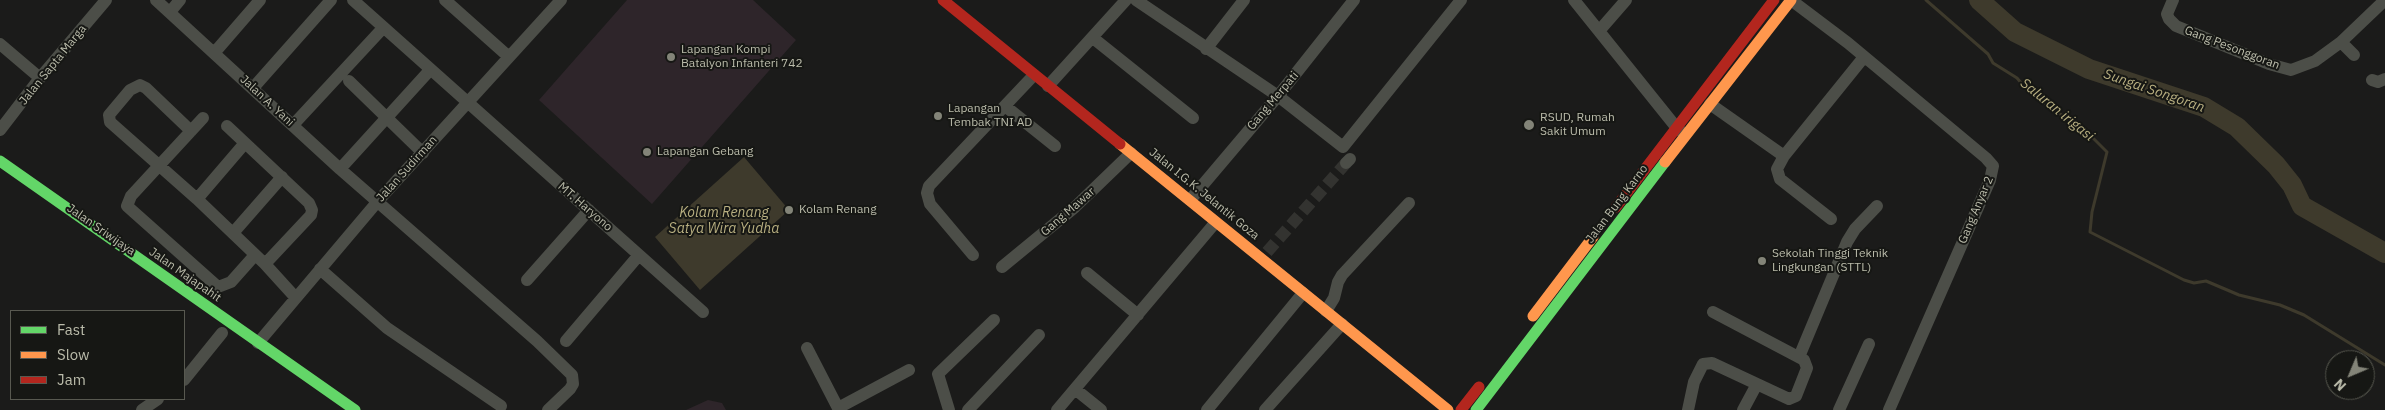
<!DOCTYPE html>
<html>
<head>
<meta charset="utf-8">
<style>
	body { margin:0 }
	#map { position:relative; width:2385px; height:410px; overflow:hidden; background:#1b1b1a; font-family:"IBM Plex Sans",sans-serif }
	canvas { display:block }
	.legend { position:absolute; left:10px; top:310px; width:175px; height:90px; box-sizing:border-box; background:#161714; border:1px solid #585950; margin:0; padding:6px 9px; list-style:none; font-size:15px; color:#bbbcab }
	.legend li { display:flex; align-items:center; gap:10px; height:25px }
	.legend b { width:25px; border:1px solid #585950 }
	.north { position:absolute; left:2325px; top:350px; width:50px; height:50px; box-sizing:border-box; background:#161714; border:1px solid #585950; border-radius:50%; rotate:225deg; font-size:14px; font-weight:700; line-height:20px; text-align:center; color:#bbbcab }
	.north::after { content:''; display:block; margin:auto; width:18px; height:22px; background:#838478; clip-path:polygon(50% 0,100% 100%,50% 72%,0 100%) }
</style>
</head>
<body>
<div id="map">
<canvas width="2385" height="410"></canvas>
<ul class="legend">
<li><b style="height:6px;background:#63d668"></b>Fast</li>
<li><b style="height:6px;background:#ff974d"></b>Slow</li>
<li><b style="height:6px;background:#b3261e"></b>Jam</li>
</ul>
<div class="north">N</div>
</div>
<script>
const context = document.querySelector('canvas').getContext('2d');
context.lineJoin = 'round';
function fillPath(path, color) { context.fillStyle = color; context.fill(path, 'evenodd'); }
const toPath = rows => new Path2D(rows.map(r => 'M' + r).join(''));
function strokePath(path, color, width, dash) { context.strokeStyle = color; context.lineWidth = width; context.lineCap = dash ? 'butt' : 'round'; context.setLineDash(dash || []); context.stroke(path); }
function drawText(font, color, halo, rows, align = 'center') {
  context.font = font + ' "IBM Plex Sans",sans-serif'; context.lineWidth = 4; context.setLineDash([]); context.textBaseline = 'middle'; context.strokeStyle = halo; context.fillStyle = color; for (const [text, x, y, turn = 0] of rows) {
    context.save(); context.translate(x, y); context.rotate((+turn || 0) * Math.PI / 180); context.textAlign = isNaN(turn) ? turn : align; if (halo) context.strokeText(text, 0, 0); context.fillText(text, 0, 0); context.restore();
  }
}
fillPath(toPath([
	[627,0,753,0,796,40,652,204,539,100],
	[708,400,722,403,726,410,686,410]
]), '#2e252a');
fillPath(toPath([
	[744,157,789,210,700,290,655,237]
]), '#3e3a2c');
strokePath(toPath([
	[1926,0,1988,54,1993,63,2017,78,2028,91,2091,136,2107,152,2092,212,2090,232,2184,280,2194,283,2206,281,2239,295,2280,305,2304,315,2385,365]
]), '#3e3a2c', 3);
strokePath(toPath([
	[1979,0,2015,32,2089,69,2204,107,2237,127,2276,165,2292,185,2302,206,2385,253]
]), '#3e3a2c', 20);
strokePath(toPath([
	[1267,252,1346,163]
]), '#333330', 12, [12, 6]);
strokePath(toPath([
	[156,0,340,169,537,341,572,375,573,384,570,389,548,410],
	[353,0,703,312],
	[445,0,509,57],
	[1136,0,1278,96,1343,147,1461,0],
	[1574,0,1676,127,1683,133],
	[1791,0,1848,43,1986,158,1993,166,1990,180,1889,410],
	[2173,0,2167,14,2169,19,2176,26,2269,64,2291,70,2315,61,2341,42,2385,0],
	[170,12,180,0],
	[1599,31,1626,0],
	[1093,38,1193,118],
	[2341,42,2354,55],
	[0,44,40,78],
	[1206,49,1244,0],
	[215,52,260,0],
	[2372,80,2378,82,2385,79],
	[349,81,423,153],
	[1048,86,1126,0],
	[253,88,331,0],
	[1710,104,1784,156],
	[1005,106,1055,146],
	[203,118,131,196,127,206,218,287,231,282,255,255],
	[293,125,383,28],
	[227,126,309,203,312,210,311,215,265,264],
	[0,130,40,78,106,0],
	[191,131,146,88,140,85,130,90,109,115,110,122,197,199,265,264,295,297],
	[1346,163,1350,159],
	[340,169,430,70],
	[197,199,245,143],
	[1190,200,1278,96,1354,0],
	[1831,219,1780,179,1777,169,1784,156,1864,57],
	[233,233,282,177],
	[973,255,930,204,927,193,929,186,1034,75],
	[1002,267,1075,207,1131,153],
	[320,269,387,328,501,406],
	[1087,273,1138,315],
	[527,280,589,210],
	[1326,311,1334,298,1338,282,1342,275,1409,203],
	[566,341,639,255],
	[258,343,378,201,561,0],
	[807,348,839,410],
	[1799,357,1847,242,1855,229,1877,206],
	[184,380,222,333],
	[1075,389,1101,410],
	[838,408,909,370],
	[142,410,158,399],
	[949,410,938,374,994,320],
	[968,410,1039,335],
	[1057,410,1215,223],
	[1207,410,1303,293],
	[1265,410,1342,324],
	[1688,410,1694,382,1703,364,1712,363,1789,399,1796,396,1807,368,1804,360,1713,312],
	[1743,410,1757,384],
	[1839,410,1869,344]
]), '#4c4e48', 12);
strokePath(toPath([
	[0,161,355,410],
	[1476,410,1665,162]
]), '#63d668', 11);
strokePath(toPath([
	[1120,144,1448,410],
	[1665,162,1791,0],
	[1533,316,1593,237]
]), '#ff974d', 11);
strokePath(toPath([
	[943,0,1120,144],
	[1616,207,1774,0],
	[1461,410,1479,387]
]), '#b3261e', 11);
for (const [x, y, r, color] of [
	[671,57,5,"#838478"],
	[938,116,5,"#838478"],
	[1529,125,6,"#838478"],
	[647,152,5,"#838478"],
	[789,210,5,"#838478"],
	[1762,261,5,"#838478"]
]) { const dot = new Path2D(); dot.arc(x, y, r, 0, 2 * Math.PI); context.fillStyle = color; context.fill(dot); strokePath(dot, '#161714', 2); }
drawText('12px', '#bbbcab', '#161714', [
	["Gang Pesonggoran",2232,48,21],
	["Jalan Sapta Marga",53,65,-51],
	["Jalan A. Yani",267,101,43],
	["Gang Merpati",1273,101,-50],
	["Jalan Sudirman",407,169,-48],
	["Jalan I.G.K. Jelantik Goza",1204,194,39],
	["Jalan Bung Karno",1617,204,-53],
	["MT. Haryono",585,207,41],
	["Gang Anyar 2",1976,210,-67],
	["Gang Mawar",1068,212,-41],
	["Jalan Sriwijaya",101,230,35],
	["Jalan Majapahit",185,275,35]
]);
drawText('12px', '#bbbcab', '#161714', [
	["Lapangan Kompi",681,50],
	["Batalyon Infanteri 742",681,64],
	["Lapangan",948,109],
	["Tembak TNI AD",948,123],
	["RSUD, Rumah",1540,118],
	["Sakit Umum",1540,132],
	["Lapangan Gebang",657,152],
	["Kolam Renang",799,210],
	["Sekolah Tinggi Teknik",1772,254],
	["Lingkungan (STTL)",1772,268]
], 'left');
drawText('italic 14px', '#b8af81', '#161714', [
	["Sungai Songoran",2154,91,19],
	["Saluran irigasi",2057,110,39],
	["Kolam Renang",724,213],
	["Satya Wira Yudha",724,229]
]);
</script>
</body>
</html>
